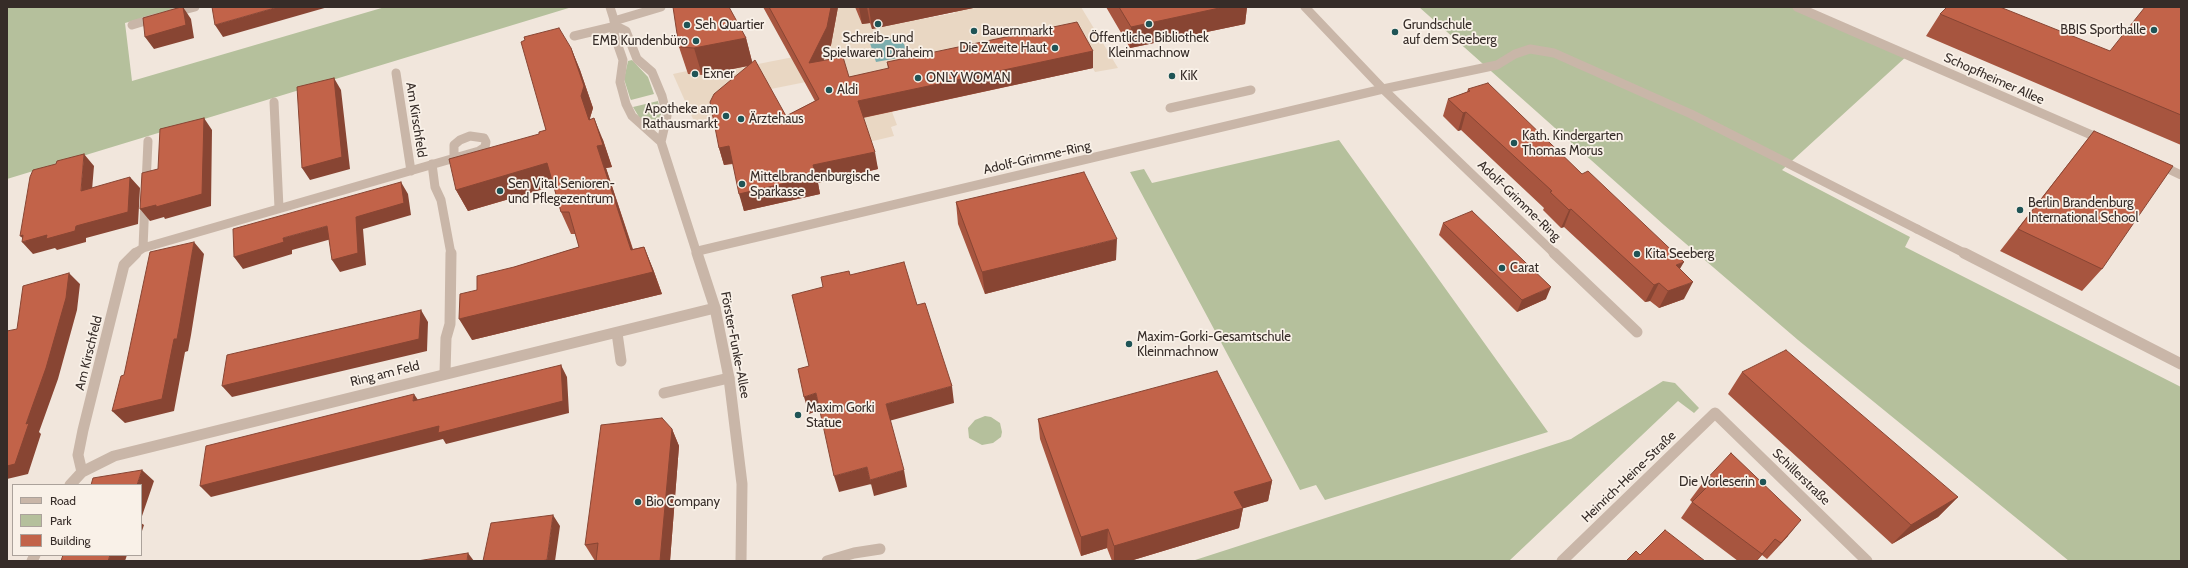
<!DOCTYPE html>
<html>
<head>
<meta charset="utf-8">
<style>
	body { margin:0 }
	#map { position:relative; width:2188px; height:568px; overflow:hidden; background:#f1e6dc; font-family:Cabin,sans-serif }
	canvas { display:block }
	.frame { position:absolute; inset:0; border:8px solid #362c28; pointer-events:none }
	.legend { position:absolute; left:12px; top:484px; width:130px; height:72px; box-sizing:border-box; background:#f9f1e8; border:1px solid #aba29b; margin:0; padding:5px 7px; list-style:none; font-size:12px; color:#362c28 }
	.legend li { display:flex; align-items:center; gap:8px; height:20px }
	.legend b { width:20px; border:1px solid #aba29b }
</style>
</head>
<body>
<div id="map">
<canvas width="2188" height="568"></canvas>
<div class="frame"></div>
<ul class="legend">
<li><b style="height:5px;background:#c9b6a8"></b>Road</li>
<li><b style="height:11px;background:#b5c09c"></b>Park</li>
<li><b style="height:11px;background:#c26349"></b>Building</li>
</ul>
</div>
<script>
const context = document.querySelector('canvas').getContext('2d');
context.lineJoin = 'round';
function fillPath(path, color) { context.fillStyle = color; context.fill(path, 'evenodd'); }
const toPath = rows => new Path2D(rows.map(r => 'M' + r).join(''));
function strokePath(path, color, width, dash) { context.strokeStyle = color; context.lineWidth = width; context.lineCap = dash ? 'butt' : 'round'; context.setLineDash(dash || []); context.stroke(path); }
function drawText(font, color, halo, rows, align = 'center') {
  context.font = font + ' Cabin,sans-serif'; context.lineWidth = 3.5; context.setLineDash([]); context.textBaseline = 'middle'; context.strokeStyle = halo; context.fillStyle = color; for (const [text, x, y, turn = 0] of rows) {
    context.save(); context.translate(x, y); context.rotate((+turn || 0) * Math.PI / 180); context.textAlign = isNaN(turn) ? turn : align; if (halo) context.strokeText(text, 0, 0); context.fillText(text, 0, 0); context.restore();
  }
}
fillPath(toPath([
	[7,7,182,7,125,23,132,81,385,7,572,7,7,179],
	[1419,7,1797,7,1908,55,1782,170,1910,237,1905,247,2181,387,2181,561,2069,561,1798,340,1664,225],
	[632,60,648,77,654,94,631,100,630,98,624,79,628,61],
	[658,101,661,114,660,125,655,128,647,125,639,117,633,107],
	[1339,140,1548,432,1325,500,1316,485,1300,490,1130,172,1144,169,1152,183],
	[1663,381,1675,383,1699,408,1694,413,1678,401,1509,561,1192,561,1571,439],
	[985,416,991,417,1000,423,1002,432,1001,437,993,443,982,445,969,438,968,428,975,420]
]), '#b5c09c');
fillPath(toPath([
	[820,7,855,7,862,24,870,23,872,29,906,22,920,15,922,19,955,13,952,7,1081,7,1118,68,1095,72,1077,40,883,88,897,125,891,127,894,136,869,142,846,74,766,90,715,124,697,128,673,74,687,71,693,75,702,75,819,52]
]), '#e9d7c3');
fillPath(toPath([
	[901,37,909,56,876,62,870,43]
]), '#7cadad');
strokePath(toPath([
	[574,36,616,26],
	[1170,108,1251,90],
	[432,164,435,187,441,200,451,254],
	[846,216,1383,89,1497,65,1515,54,1530,49,1554,53,1691,114,1917,229]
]), '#c9b6a8', 9);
strokePath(toPath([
	[617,333,621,361],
	[445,373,446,338,450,324,451,253],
	[664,393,729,378],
	[827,561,854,553,880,549]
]), '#c9b6a8', 11);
strokePath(toPath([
	[1305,7,1383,89,1555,254],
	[1797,7,2103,140],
	[172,13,195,7],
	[614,21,661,7],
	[132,25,155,18],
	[396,73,411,171],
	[274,102,279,208],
	[2158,164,2181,175],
	[146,184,148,141],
	[1917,229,1966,254],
	[143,248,145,200],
	[698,251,846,216],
	[134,254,143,248,479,151,485,147,486,142,484,138,470,136,460,140,454,145,454,157]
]), '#c9b6a8', 9);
strokePath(toPath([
	[1554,253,1637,332],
	[1964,253,2181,364],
	[82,472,78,455,83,430,124,265,136,253],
	[70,485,82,472,114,456,715,308],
	[32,561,35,555],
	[1562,561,1715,413,1867,561]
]), '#c9b6a8', 11);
strokePath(toPath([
	[610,7,616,26,614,34,623,60,620,82,626,104,632,116,661,142,697,254],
	[616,26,626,31,637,59,652,72,662,96,667,116,661,142]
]), '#c9b6a8', 9);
strokePath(toPath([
	[697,253,715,308,729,378,742,484,741,561]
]), '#c9b6a8', 11);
fillPath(toPath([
	[763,7,838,7,831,45,823,61,849,77,888,69,887,62,1093,51,1093,68,863,118,878,169,818,183,820,194,744,211,733,164,724,165,719,148,747,66,702,75,688,74,679,47,746,38,752,62,786,116,815,101],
	[855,7,978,7,872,29,870,23,862,24],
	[1106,7,1247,7,1245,24,1130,48],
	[2181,7,2181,145,1926,36,1940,14,2110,51],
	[525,40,571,48,580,70,593,108,590,118,590,119,603,140,612,167,606,168,633,249,644,247,653,269,662,294,472,340,477,290,514,267,579,247,576,234,571,234,561,212,554,186,468,211,456,190,539,134,546,130],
	[1468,89,1680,269,1684,299,1659,308,1650,301,1645,302,1564,227,1561,228,1543,210,1544,208,1461,130,1458,131,1443,116,1448,99,1467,92],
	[2094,131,2102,269,2082,291,2000,251],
	[956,202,1116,260,985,294,958,224],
	[1443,223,1546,299,1517,312,1439,235],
	[1742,372,1958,497,1938,517,1892,544,1728,394],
	[1038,419,1272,481,1268,501,1243,508,1239,528,1130,561,1112,561,1107,548,1081,556,1040,439],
	[672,429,679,446,670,561,595,561,585,545],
	[1702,484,1788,536,1767,559,1762,555,1757,561,1738,561,1681,518,1692,502,1690,500]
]), '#a7553f');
fillPath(toPath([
	[183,7,191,19,194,38,154,49,145,37],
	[278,7,328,7,223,37,215,25],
	[831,7,838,7,831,45,813,81,809,63],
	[859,7,867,7,870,23,862,24],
	[872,7,978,7,872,29,869,8],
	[1224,7,1247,7,1245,24,1130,48,1131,27],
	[746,38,753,65,702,75,694,48],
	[571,48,580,70,593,108,590,118,598,142,589,120,581,96],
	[1093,51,1093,68,861,118,858,101],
	[334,78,341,90,350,169,310,180,302,168],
	[1466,112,1461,130,1458,131,1463,113],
	[204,118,212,130,211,206,165,219,164,217,150,221,140,209],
	[594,118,603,140,612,167,606,168,640,272,631,250,597,146],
	[729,146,734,163,724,165,719,148],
	[875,152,878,169,818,183,820,194,744,211,739,194,813,165],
	[84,154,94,166,91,202,81,191],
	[547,163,557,185,468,211,456,190],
	[130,177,140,188,138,224,86,238,86,242,57,250,55,248,33,254,22,242,26,241,20,236,23,235,47,235,76,226],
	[401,182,408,194,411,215,363,229,366,265,340,272,332,260,356,217],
	[1571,209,1564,227,1561,228,1569,210],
	[327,226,335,238,292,250,292,254,243,269,234,257,283,238],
	[1117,239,1116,260,985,294,982,272],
	[194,242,204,254,191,335,188,351,185,352,174,411,125,423,112,411,174,339],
	[644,247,653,269,662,294,472,340,459,319],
	[1684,262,1674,279,1676,265],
	[69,273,80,284,77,310,58,379,39,432,41,434,28,474,7,479,7,466,26,424],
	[1693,282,1684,299,1659,308,1668,291],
	[1659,283,1650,301,1645,302,1654,285],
	[1551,287,1546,299,1517,312,1522,300],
	[421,310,428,322,427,351,232,397,222,386],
	[561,365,567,377,569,413,446,444,443,439,211,497,200,486],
	[952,386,954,403,889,421,886,404],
	[816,393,820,410,809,414,804,397],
	[414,394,422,406,413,401],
	[672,429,679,446,670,561,660,561],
	[867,467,871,484,839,492,834,476],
	[142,470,154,481,141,519,141,485,137,485],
	[904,470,907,487,874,496,870,480],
	[1272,481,1268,501,1231,512,1234,492],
	[1958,497,1938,517,1892,544,1911,525],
	[1243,508,1239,528,1130,561,1114,561,1114,546],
	[553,515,560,526,555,561,548,561,547,560],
	[1801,520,1788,536,1767,559,1781,543],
	[141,523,144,525,141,534],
	[1108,529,1107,548,1081,556,1081,537],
	[1775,539,1762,555,1756,561,1762,554],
	[468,553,474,561,467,561],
	[110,555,127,555,125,561,108,561]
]), '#884533');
const building = toPath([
	[181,7,183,7,186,25,145,37,143,18,181,7],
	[212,7,278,7,215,25,212,7],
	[673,7,729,7,746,38,694,48,679,47,673,7],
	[769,7,831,7,827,27,809,63,843,57,849,77,889,68,887,62,1077,22,1093,51,858,101,875,152,813,165,816,176,739,194,729,146,719,148,710,102,714,94,755,60,786,116,819,99,769,7],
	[1119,7,1224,7,1131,27,1119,7],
	[1947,7,2000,7,2110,51,2145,7,2181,7,2181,115,1940,14,1947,7],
	[559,28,571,48,584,86,581,96,589,120,594,118,603,145,597,146,631,250,644,247,653,272,459,319,460,294,477,290,477,276,514,267,579,247,569,212,561,212,547,163,456,190,449,159,539,134,539,132,546,130,521,42,525,40,524,37,559,28],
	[334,78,342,157,302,168,297,87,334,78],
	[1488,83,1582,174,1588,171,1684,262,1676,265,1693,282,1668,291,1659,283,1654,285,1571,209,1569,210,1550,192,1552,191,1466,112,1463,113,1448,99,1470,91,1468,89,1488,83],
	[204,118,202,194,156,207,156,205,140,209,142,173,158,169,160,129,204,118],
	[2094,131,2173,166,2102,269,2018,229,2094,131],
	[84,154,81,191,130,177,128,212,76,226,75,231,46,239,47,235,22,242,23,235,20,236,30,177,33,170,56,164,57,161,84,154],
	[1084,172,1117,239,982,272,956,202,1084,172],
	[401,182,404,203,356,217,358,253,332,260,327,226,283,238,284,242,234,257,233,229,401,182],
	[1472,211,1551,287,1522,300,1443,223,1472,211],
	[194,242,180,323,177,339,174,339,162,399,112,411,121,376,124,375,150,252,194,242],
	[904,262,917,305,925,303,952,386,886,404,904,470,870,480,867,467,834,476,816,393,804,397,798,369,809,366,792,295,823,287,821,277,849,271,850,275,904,262],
	[69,273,66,298,46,368,26,424,29,423,15,464,7,466,7,331,17,329,23,286,69,273],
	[421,310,419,339,222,386,227,355,421,310],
	[1786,350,1958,497,1911,525,1742,372,1786,350],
	[561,365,563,401,438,433,439,426,200,486,206,446,414,394,413,401,561,365],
	[1217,371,1272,481,1234,492,1243,508,1114,546,1108,529,1081,537,1038,419,1217,371],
	[662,418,672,429,660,561,596,561,598,543,585,545,601,425,662,418],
	[1731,453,1801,520,1781,543,1775,539,1762,554,1692,502,1706,488,1702,484,1731,453],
	[142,470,137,485,91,485,93,478,142,470],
	[553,515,547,560,540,561,483,561,491,523,553,515],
	[1665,530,1705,561,1626,561,1636,551,1640,555,1665,530],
	[468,553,467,561,417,561,468,553],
	[63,555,110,555,108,561,61,561,63,555]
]);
fillPath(building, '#c26349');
strokePath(building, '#884533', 1);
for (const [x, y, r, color] of [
	[878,24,4,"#1f5456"],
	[1149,24,4,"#1f5456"],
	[687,25,4,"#1f5456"],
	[2154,30,4,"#1f5456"],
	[974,31,4,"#1f5456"],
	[1395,32,4,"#1f5456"],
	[696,41,4,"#1f5456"],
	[1055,48,4,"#1f5456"],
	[695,74,4,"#1f5456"],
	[1172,76,4,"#1f5456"],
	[918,78,4,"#1f5456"],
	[829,90,4,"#1f5456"],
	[726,116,4,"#1f5456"],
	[741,119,4,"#1f5456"],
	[1514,143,4,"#1f5456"],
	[742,184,4,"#1f5456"],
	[500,191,4,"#1f5456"],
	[2020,210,4,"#1f5456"],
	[1637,254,4,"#1f5456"],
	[1502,268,4,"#1f5456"],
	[1129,344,4,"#1f5456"],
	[798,415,4,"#1f5456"],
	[1763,482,4,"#1f5456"],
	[638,502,4,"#1f5456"]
]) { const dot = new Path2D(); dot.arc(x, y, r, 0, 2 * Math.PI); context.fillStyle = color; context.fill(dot); strokePath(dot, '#f9f1e8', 1.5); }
drawText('13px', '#362c28', '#f9f1e8', [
	["Seh Quartier",695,25],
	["Grundschule",1403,25],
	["auf dem Seeberg",1403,40],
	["BBIS Sporthalle",2146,30,"right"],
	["Bauernmarkt",982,31],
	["Schreib- und",878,38,"center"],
	["Spielwaren Draheim",878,53,"center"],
	["Öffentliche Bibliothek",1149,38,"center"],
	["Kleinmachnow",1149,53,"center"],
	["EMB Kundenbüro",688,41,"right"],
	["Die Zweite Haut",1047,48,"right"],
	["Exner",703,74],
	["KiK",1180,76],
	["ONLY WOMAN",926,78],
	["Aldi",837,90],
	["Apotheke am",718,109,"right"],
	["Rathausmarkt",718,124,"right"],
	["Ärztehaus",749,119],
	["Kath. Kindergarten",1522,136],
	["Thomas Morus",1522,151],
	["Mittelbrandenburgische",750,177],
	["Sparkasse",750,192],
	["Sen Vital Senioren-",508,184],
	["und Pflegezentrum",508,199],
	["Berlin Brandenburg",2028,203],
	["International School",2028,218],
	["Kita Seeberg",1645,254],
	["Carat",1510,268],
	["Maxim-Gorki-Gesamtschule",1137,337],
	["Kleinmachnow",1137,352],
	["Maxim Gorki",806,408],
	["Statue",806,423],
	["Die Vorleserin",1755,482,"right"],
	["Bio Company",646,502]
], 'left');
drawText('13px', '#362c28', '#f9f1e8', [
	["Schopfheimer Allee",1994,79,24],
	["Am Kirschfeld",416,120,81],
	["Adolf-Grimme-Ring",1037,158,-13],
	["Adolf-Grimme-Ring",1519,201,44],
	["Förster-Funke-Allee",735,345,79],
	["Am Kirschfeld",89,353,-76],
	["Ring am Feld",385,374,-14],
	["Heinrich-Heine-Straße",1629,477,-44],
	["Schillerstraße",1801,477,44]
]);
</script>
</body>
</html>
